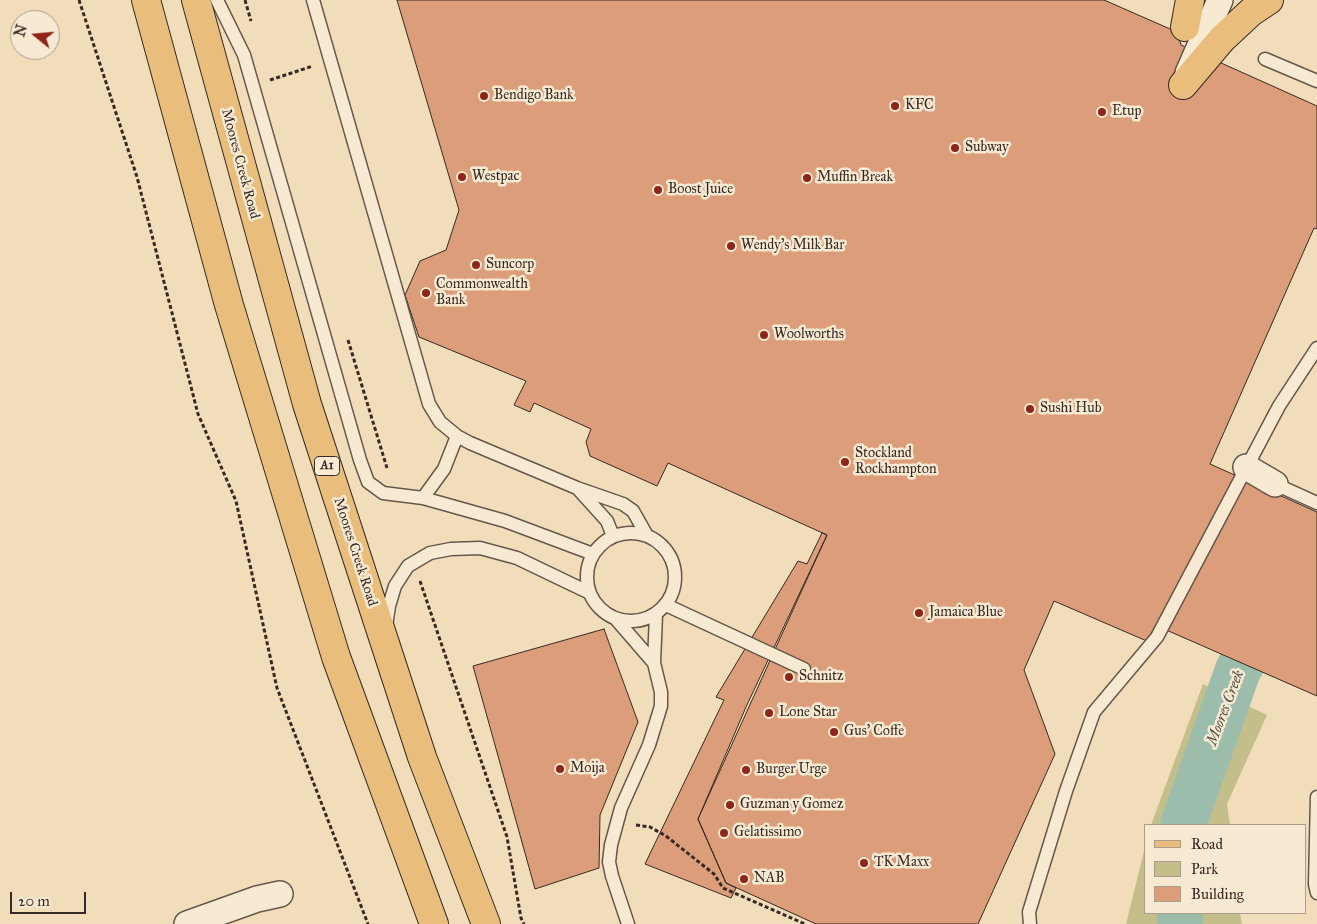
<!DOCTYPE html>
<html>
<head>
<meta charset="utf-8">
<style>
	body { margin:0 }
	#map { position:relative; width:1317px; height:924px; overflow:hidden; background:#f2ddba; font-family:"IM FELL Great Primer",serif }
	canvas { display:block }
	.legend { position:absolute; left:1144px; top:824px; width:162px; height:90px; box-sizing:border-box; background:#f7e9d2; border:1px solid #aa9d8c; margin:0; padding:6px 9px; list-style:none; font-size:15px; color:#362a24 }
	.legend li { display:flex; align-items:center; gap:10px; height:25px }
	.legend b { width:25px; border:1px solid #aa9d8c }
	.north { position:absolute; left:10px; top:10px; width:50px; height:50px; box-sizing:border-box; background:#f7e9d2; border:1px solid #aa9d8c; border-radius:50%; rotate:287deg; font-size:14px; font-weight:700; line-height:20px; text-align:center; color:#362a24 }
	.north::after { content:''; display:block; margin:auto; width:18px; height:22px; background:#8f2418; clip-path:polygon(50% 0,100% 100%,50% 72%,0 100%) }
	.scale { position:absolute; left:10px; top:892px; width:76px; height:22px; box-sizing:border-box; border:2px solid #362a24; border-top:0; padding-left:6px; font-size:15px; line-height:18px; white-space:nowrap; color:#362a24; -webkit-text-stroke:4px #f7e9d2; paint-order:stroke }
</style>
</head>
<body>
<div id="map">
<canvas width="1317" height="924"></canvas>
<ul class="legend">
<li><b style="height:6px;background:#e9be7d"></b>Road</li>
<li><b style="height:14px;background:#c3be8a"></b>Park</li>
<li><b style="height:14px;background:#db9d7a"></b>Building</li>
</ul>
<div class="north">N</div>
<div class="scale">20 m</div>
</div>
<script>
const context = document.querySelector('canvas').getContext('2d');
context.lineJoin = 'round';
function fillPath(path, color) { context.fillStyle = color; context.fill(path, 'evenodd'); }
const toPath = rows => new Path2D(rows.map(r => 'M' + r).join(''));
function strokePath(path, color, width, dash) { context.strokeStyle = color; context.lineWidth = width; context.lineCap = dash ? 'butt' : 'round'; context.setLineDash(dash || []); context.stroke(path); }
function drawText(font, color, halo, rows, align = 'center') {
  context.font = font + ' "IM FELL Great Primer",serif'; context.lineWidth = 5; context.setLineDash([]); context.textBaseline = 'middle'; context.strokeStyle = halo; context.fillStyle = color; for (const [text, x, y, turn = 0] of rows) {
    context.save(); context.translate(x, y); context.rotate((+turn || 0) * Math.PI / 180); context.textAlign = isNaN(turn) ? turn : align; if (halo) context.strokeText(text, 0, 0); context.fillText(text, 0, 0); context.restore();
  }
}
fillPath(toPath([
	[1203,684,1267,715,1227,804,1230,825,1151,825],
	[1146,843,1146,913,1240,913,1242,924,1126,924]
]), '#c3be8a');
strokePath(toPath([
	[1183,825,1238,670,1297,574,1317,547],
	[1180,924,1180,913]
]), '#9cbdab', 46);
const building = toPath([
	[397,0,1104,0,1177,32,1181,45,1317,106,1317,229,1314,228,1210,464,1317,512,1317,696,1164,629,1156,645,1054,601,1024,670,1055,754,978,924,816,924,726,883,698,819,746,707,827,535,668,463,657,486,590,456,586,442,591,429,534,403,530,412,514,405,526,381,419,337,405,295,420,261,446,250,459,210,397,0],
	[822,533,827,535,698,819,726,883,736,888,731,898,645,864,724,700,716,697,798,561,807,564,822,533],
	[604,629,638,722,600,815,599,868,535,889,473,666,604,629]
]);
fillPath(building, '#db9d7a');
strokePath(building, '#362a24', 1);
const service = toPath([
	[217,0,244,55,360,460,368,482,383,493,423,498,505,521,593,554],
	[313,0,423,383,429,404,440,422,457,436,470,443,577,488,623,504,633,511,646,534],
	[1265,59,1317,81],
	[1275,484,1317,503],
	[579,490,607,521,613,536],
	[423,498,444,469,457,436],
	'587 577a44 44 0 1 1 88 0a44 44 0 1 1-88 0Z',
	[666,605,804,669],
	[615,618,654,663],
	[386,626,389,606,395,586,408,566,430,553,451,549,480,548,517,558,590,593],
	[1317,797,1315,884,1317,893],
	[628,924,612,876,609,862,611,845,621,808,649,745,661,706,661,692,654,663,656,614],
	[1030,924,1029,912,1066,791,1094,712,1157,637,1279,406,1317,348]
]);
const minor = toPath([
	[1188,73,1220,0],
	[1246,467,1275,484],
	[187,924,257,899,280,894]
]);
const primary = toPath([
	[1185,27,1190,0],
	[1183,85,1222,39,1251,12,1269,0]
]);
const trunk = toPath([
	[146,0,229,305,336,657,434,924],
	[196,0,307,404,422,757,486,924]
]);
strokePath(service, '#65574a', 15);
strokePath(minor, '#65574a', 28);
strokePath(primary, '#362a24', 30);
strokePath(trunk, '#362a24', 30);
strokePath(toPath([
	[79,0,137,177,198,414,236,501,277,688,368,924],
	[245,0,251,21],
	[270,80,313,66],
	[348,340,387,468],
	[420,581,507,837,521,918,524,924],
	[636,825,650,827,666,836,714,874,723,888,805,924]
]), '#362a24', 3, [4, 2.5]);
strokePath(service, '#f7e9d2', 12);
strokePath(minor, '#f7e9d2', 25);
strokePath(primary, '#e9be7d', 28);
strokePath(trunk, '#e9be7d', 28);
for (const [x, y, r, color] of [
	[484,96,5,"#8f2418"],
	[895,106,5,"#8f2418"],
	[1102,112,5,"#8f2418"],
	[955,148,5,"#8f2418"],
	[462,177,5,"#8f2418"],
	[807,178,5,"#8f2418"],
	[658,190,5,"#8f2418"],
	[731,246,5,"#8f2418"],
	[476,265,5,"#8f2418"],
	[426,293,5,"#8f2418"],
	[764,335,5,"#8f2418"],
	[1030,409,5,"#8f2418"],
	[845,462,5,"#8f2418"],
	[919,613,5,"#8f2418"],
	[789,677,5,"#8f2418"],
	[769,713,5,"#8f2418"],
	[834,732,5,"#8f2418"],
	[560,769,5,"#8f2418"],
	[746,770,5,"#8f2418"],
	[730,805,5,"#8f2418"],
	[724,833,5,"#8f2418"],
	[864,863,5,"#8f2418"],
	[744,879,5,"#8f2418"]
]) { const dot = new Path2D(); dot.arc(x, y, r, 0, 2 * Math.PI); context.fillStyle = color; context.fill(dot); strokePath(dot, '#f7e9d2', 2); }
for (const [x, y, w] of [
	[327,466,25]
]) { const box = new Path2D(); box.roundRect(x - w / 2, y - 9.5, w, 19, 4); context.fillStyle = '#f7e9d2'; context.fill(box); strokePath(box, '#362a24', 1); }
drawText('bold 12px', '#362a24', null, [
	["A1",327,466]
]);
drawText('14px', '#362a24', '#f7e9d2', [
	["Bendigo Bank",494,96],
	["KFC",905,106],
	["Etup",1112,112],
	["Subway",965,148],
	["Westpac",472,177],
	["Muffin Break",817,178],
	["Boost Juice",668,190],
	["Wendy's Milk Bar",741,246],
	["Suncorp",486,265],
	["Commonwealth",436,285],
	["Bank",436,301],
	["Woolworths",774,335],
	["Sushi Hub",1040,409],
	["Stockland",855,454],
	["Rockhampton",855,470],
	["Jamaica Blue",929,613],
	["Schnitz",799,677],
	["Lone Star",779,713],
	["Gus' Coffe",844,732],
	["Moija",570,769],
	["Burger Urge",756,770],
	["Guzman y Gomez",740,805],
	["Gelatissimo",734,833],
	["TK Maxx",874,863],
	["NAB",754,879]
], 'left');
drawText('14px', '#362a24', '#f7e9d2', [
	["Moores Creek Road",240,164,75],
	["Moores Creek Road",355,552,72]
]);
drawText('italic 15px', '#504f46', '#f7e9d2', [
	["Moores Creek",1226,708,-69]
]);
</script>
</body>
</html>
